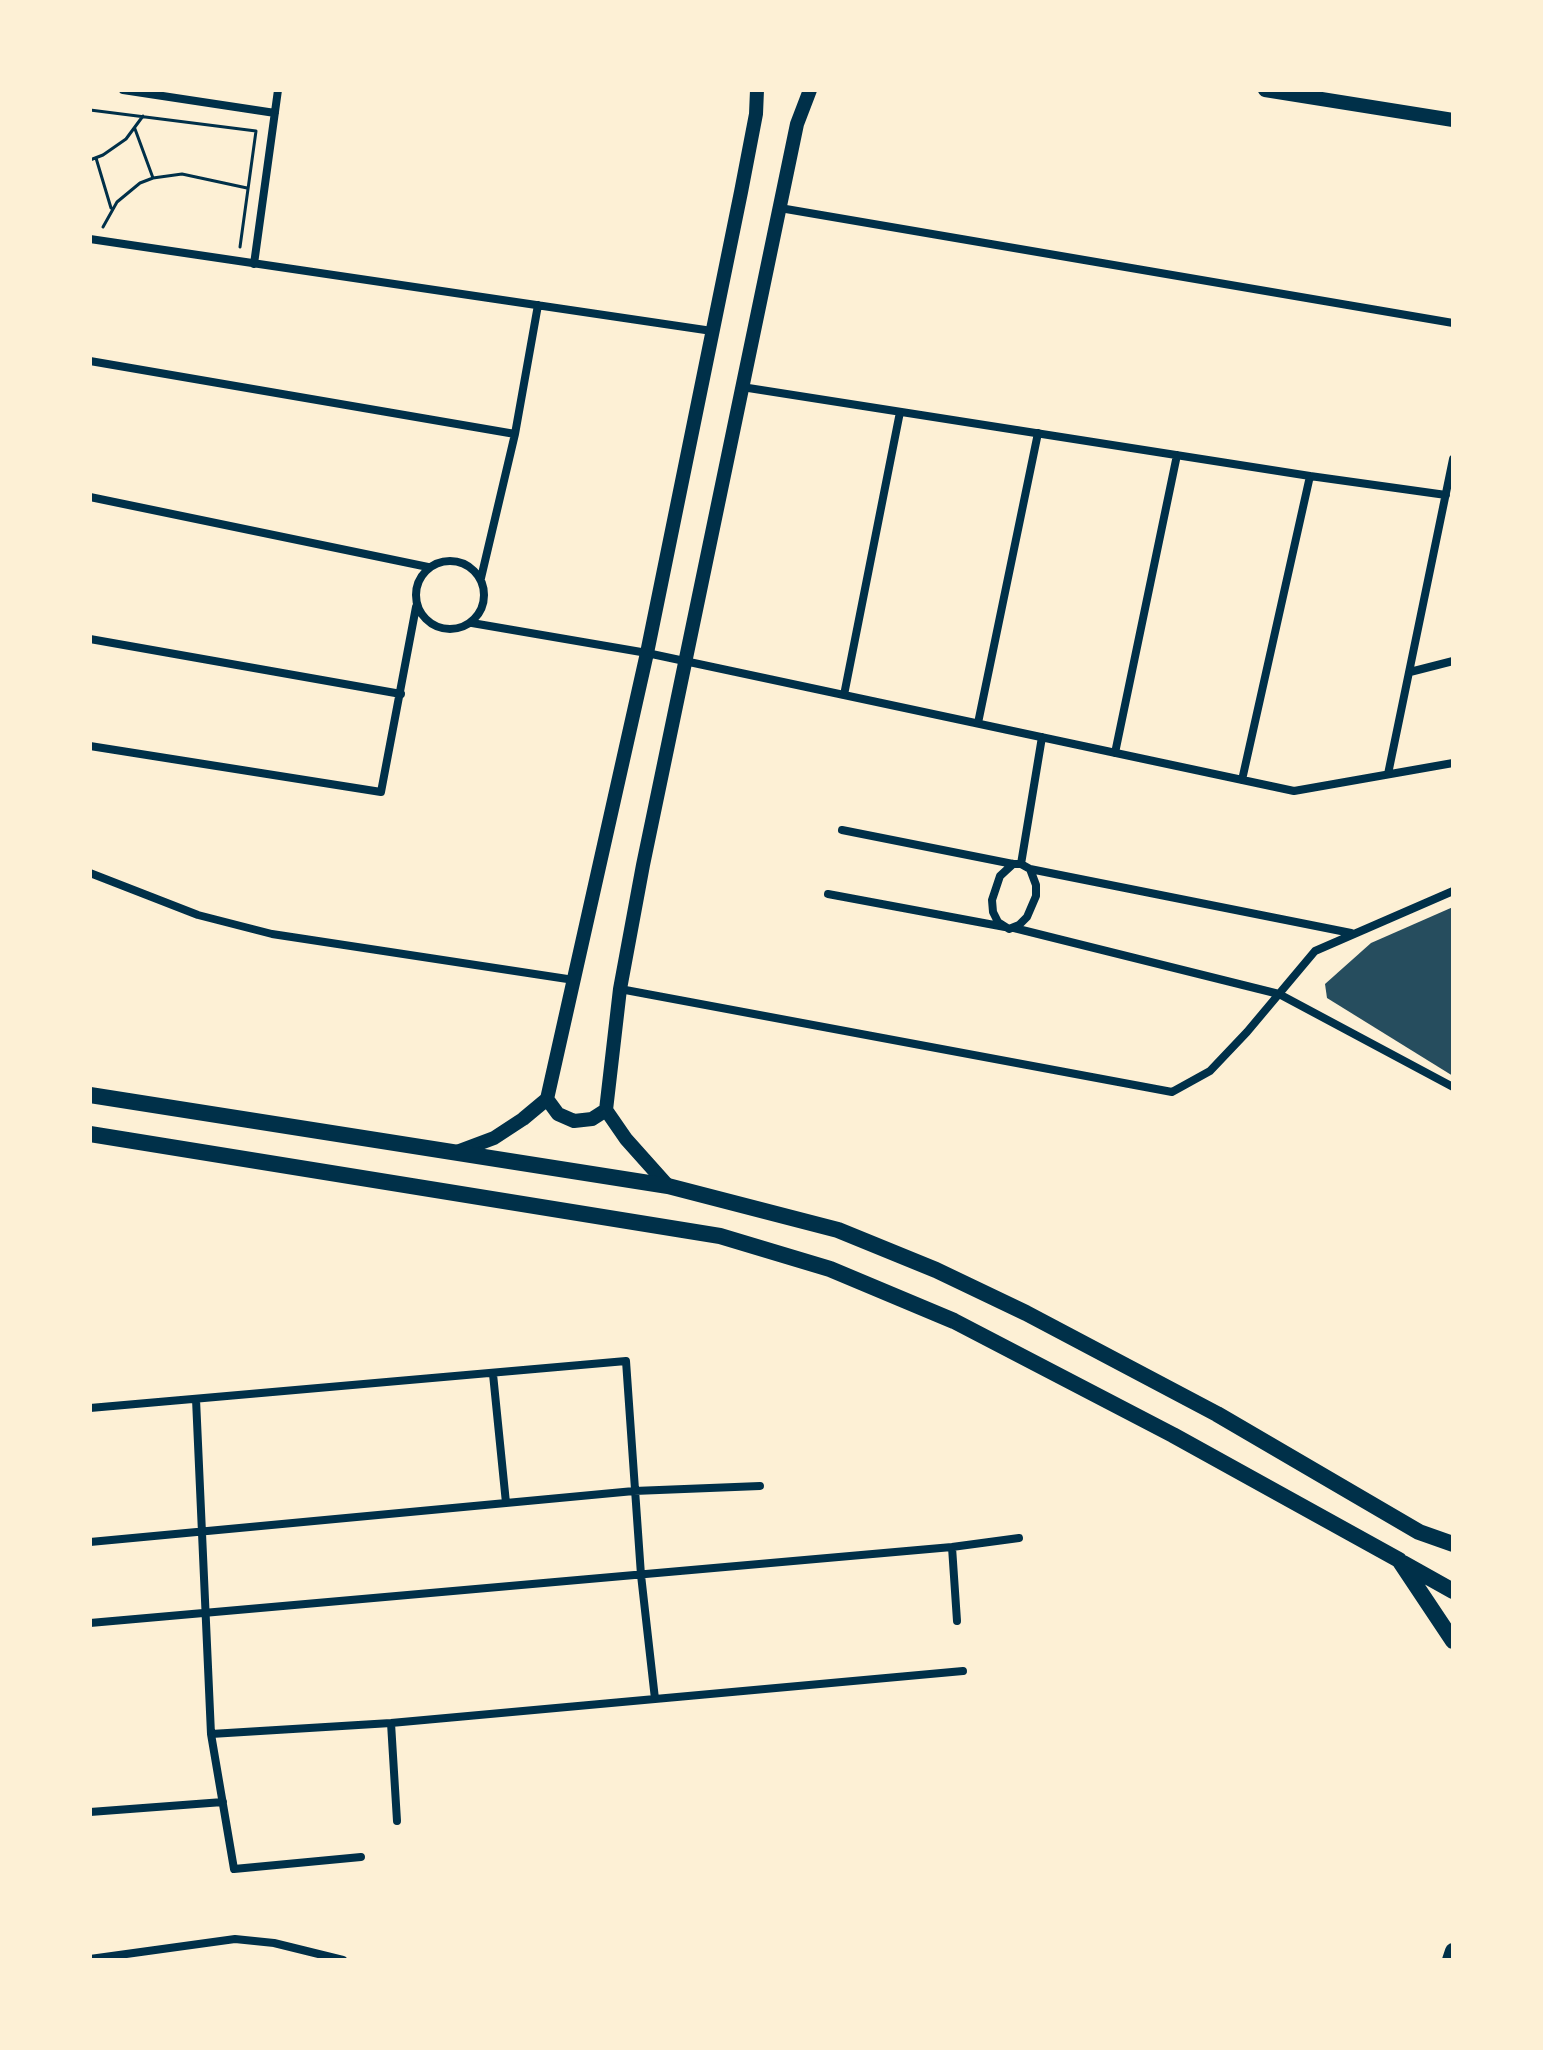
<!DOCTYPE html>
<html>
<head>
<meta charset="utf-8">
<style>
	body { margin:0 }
	#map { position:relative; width:1543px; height:2050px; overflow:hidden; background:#fdf0d5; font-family:Karla,sans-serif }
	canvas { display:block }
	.frame { position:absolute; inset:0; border:92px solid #fdf0d5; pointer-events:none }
</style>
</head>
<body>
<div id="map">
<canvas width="1543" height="2050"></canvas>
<div class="frame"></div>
</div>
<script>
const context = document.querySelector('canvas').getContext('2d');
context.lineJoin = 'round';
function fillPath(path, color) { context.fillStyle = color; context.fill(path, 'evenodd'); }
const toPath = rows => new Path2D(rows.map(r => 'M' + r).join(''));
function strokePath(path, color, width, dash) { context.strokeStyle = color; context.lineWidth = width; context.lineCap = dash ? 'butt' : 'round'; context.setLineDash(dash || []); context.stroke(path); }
fillPath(toPath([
	[1453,907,1453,1076,1327,998,1325,984,1371,943]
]), '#264d5e');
strokePath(toPath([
	[90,110,256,131,240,247],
	[135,129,153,178],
	[96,158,111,208],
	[90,160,103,155,126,139,143,116],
	[103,227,117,202,140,183,153,178,182,174,247,188]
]), '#003049', 3);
strokePath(toPath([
	[123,90,275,113],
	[780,208,1453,323],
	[90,239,712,331],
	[254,264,278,90],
	[90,361,515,434],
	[742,387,1310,476,1446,495],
	[90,497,428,567],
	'416 595a34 34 0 1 1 68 0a34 34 0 1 1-68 0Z',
	[481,578,515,434,538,305],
	[472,623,647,653,1294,791,1453,763],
	[90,639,401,694],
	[1410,672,1453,661],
	[844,695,900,412],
	[978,723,1038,433],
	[90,746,381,792,416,607],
	[1115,753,1177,455],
	[1388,774,1453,459],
	[1242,780,1310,476],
	[842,830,1013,864],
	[1013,864,1021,864,1030,869,1036,885,1036,896,1027,917,1019,925,1009,929,998,922,993,912,992,900,1000,876,1013,864],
	[1021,864,1042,737],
	[1030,869,1351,933],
	[90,873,198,915,272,934,574,980],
	[828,894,1005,927],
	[1014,928,1279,994,1453,1087],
	[620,989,1172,1092,1210,1071,1247,1032,1315,951,1453,891],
	[493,1374,506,1503],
	[196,1399,211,1734,234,1869,361,1857],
	[90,1408,626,1361,641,1575,655,1699],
	[90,1542,634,1491,760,1486],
	[952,1547,957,1621],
	[90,1623,952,1547,1019,1538],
	[391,1723,397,1821],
	[211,1734,391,1723,963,1671],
	[90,1812,223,1802],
	[90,1959,235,1939,274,1943,343,1960]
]), '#003049', 8);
strokePath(toPath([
	[1265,90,1453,120],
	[547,1099,558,1114,574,1121,592,1119,606,1110],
	[454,1153,494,1138,523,1119,547,1099,647,653,741,192,756,114,757,90],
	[668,1186,626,1139,606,1110,620,989,643,865,797,124,810,90]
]), '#003049', 14);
strokePath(toPath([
	[90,1095,668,1186,838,1230,936,1270,1026,1313,1217,1414,1419,1532,1453,1544],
	[90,1134,720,1236,830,1269,954,1321,1173,1435,1399,1560,1453,1641],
	[1403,1563,1453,1591],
	[1450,1960,1453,1951]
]), '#003049', 16);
</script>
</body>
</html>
